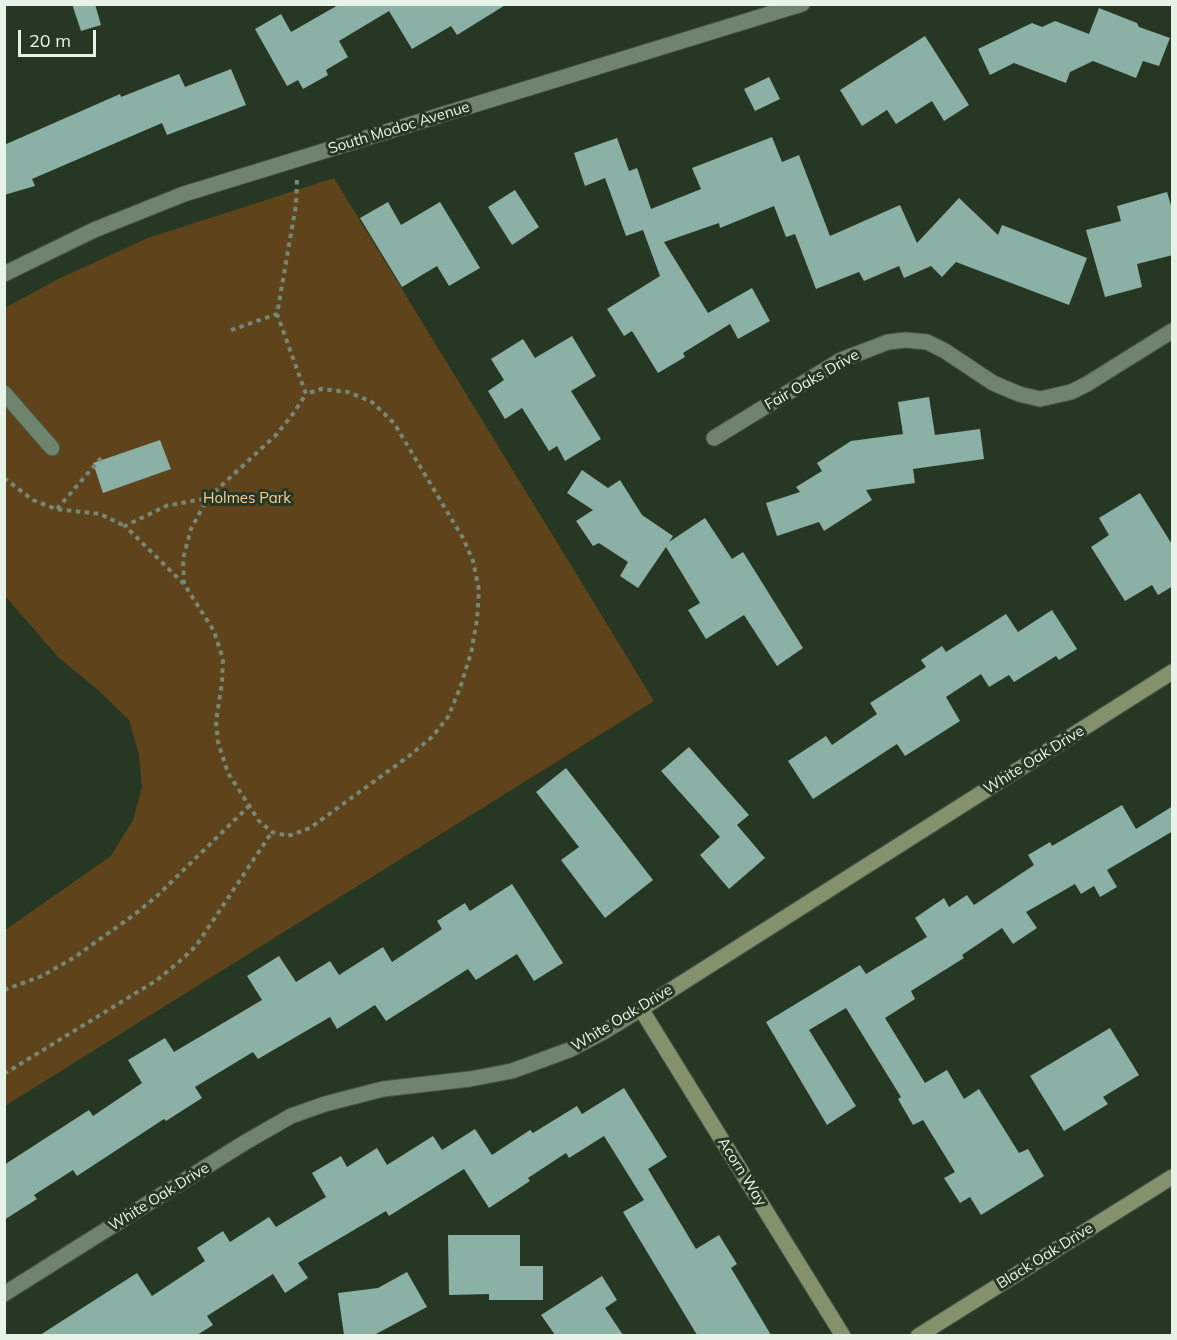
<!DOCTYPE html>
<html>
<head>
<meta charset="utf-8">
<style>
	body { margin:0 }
	#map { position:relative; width:1177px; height:1340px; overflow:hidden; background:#263824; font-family:Mulish,sans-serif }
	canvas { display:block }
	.frame { position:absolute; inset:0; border:6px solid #e7f3e6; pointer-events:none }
	.scale { position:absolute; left:18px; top:30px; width:78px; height:27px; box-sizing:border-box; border:3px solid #e7f3e6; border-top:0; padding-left:8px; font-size:18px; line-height:21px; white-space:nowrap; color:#e7f3e6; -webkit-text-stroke:4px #263824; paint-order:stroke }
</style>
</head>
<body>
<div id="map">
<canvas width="1177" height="1340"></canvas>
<div class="frame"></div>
<div class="scale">20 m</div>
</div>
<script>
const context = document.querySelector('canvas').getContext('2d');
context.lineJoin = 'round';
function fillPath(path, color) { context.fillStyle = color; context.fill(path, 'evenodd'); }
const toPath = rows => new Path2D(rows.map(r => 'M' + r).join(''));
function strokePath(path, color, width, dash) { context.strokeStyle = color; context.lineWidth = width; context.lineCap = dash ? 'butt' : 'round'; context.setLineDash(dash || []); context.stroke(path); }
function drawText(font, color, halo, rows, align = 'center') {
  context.font = font + ' Mulish,sans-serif'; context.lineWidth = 6; context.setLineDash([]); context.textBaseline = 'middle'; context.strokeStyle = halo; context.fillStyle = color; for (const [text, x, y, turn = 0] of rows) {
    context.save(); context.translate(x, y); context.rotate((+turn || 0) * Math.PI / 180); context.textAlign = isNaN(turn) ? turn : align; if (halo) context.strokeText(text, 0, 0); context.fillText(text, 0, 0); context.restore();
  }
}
fillPath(toPath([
	[334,178,654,701,5,1106,5,930,111,856,133,820,142,787,139,755,129,720,97,689,59,658,5,596,5,308,58,279,148,238]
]), '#5e431b');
fillPath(toPath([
	[72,4,95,4,101,25,81,31],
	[340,4,507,4,457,35,451,26,412,49,389,11,339,41,348,57,326,70,328,75,303,89,298,80,287,86,255,29,281,14,291,32],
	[1099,8,1137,23,1139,27,1170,38,1159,66,1143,61,1136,78,1093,61,1070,72,1066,83,1014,63,990,75,978,49,1032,23,1042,27,1055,21,1089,34],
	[925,36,969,105,944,121,932,101,896,124,887,110,862,126,840,90],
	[231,69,246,105,167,135,162,123,32,179,35,186,4,195,4,145,120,94,121,97,179,74,185,87],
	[769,77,780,99,755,111,744,89],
	[772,137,782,162,799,155,830,236,900,205,917,243,959,198,998,235,1002,225,1087,258,1069,305,956,262,942,277,931,266,904,278,899,266,864,281,859,272,816,289,795,234,786,237,774,206,720,228,719,223,664,242,708,313,752,288,770,321,738,339,730,324,683,353,685,357,658,373,632,331,624,336,607,309,660,276,643,230,626,236,605,178,585,186,574,153,617,138,629,171,637,168,651,209,701,189,692,168],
	[515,190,539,227,512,245,488,207],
	[1167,192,1173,212,1173,255,1137,264,1142,287,1105,297,1086,230,1121,221,1117,206],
	[388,202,401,225,440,202,480,268,449,286,437,266,402,287,360,218],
	[572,336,596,376,571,391,601,439,565,461,557,446,549,451,522,408,505,419,488,391,504,380,491,359,523,339,535,358],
	[929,397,935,435,980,429,984,459,913,469,915,483,866,490,872,500,824,531,819,522,777,536,766,503,800,492,796,487,822,471,817,463,851,441,903,434,898,402],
	[160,440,171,469,103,493,93,463],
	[582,470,608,488,620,480,642,515,673,536,669,542,705,518,732,559,743,552,803,648,777,666,744,615,706,639,688,610,700,603,666,547,638,588,620,576,628,562,599,543,593,546,576,521,593,510,567,493],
	[1140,493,1173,546,1173,586,1158,595,1152,585,1125,601,1091,547,1109,535,1099,518],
	[1052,610,1077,649,1059,660,1056,656,1014,682,1009,675,989,687,981,674,946,697,960,721,905,756,897,744,813,799,788,761,826,736,832,745,877,714,870,703,926,667,921,660,942,646,946,652,1006,614,1018,632],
	[689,747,749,815,737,825,765,858,729,889,700,855,720,837,661,771],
	[566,768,653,880,605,918,561,860,579,847,536,792],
	[1122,805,1136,829,1173,806,1173,831,1107,870,1117,887,1100,897,1094,886,1081,894,1075,884,1026,912,1037,928,1013,944,1002,928,962,955,964,958,911,991,915,999,885,1018,925,1083,947,1070,964,1099,979,1089,1019,1153,1028,1149,1044,1176,981,1215,970,1197,960,1203,944,1178,955,1172,923,1120,913,1125,898,1099,901,1097,846,1008,809,1030,856,1106,827,1125,766,1022,860,965,866,974,927,937,915,918,944,898,949,907,967,895,974,905,1034,865,1028,855,1050,842,1052,846],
	[512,884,563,963,534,981,517,954,476,980,468,969,386,1021,375,1005,337,1029,330,1017,258,1059,253,1052,195,1087,202,1098,166,1121,164,1119,77,1176,73,1170,34,1195,37,1199,4,1220,4,1165,89,1110,93,1116,142,1083,128,1060,165,1038,174,1052,262,1000,247,976,279,956,296,982,330,961,339,975,383,947,392,962,442,929,437,921,465,903,470,911],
	[1110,1028,1139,1075,1103,1097,1108,1104,1064,1131,1030,1076],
	[624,1088,667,1157,648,1169,696,1249,719,1235,737,1264,731,1268,771,1335,697,1335,623,1212,644,1200,604,1136,569,1158,566,1153,528,1178,530,1181,489,1208,464,1169,389,1216,386,1211,298,1263,308,1278,285,1293,273,1274,207,1316,213,1325,197,1335,40,1335,137,1273,152,1296,205,1261,197,1248,223,1231,230,1242,269,1217,276,1227,326,1197,312,1173,341,1156,347,1167,377,1148,387,1165,433,1136,442,1150,475,1129,492,1155,530,1130,533,1133,577,1106,582,1114],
	[448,1235,520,1235,520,1266,543,1266,543,1300,489,1300,489,1294,449,1295],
	[407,1272,427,1307,374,1335,344,1335,338,1293,378,1288],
	[602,1276,617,1300,605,1308,623,1335,555,1335,541,1315]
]), '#8bb0a5');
const lane = toPath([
	[4,393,52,448]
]);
const street = toPath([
	[4,274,94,230,184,194,802,4],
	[714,438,841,360,888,342,906,340,927,342,945,351,993,383,1019,394,1040,399,1071,392,1087,384,1172,331],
	[4,1294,244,1143,291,1116,325,1104,383,1089,470,1079,512,1071,569,1050,605,1031,641,1009]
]);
const secondary = toPath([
	[843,1336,641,1009,1172,672],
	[918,1336,1172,1177]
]);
strokePath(lane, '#465645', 17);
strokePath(street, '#465645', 17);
strokePath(secondary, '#465645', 17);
strokePath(toPath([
	[297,180,296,205,277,314,306,394,321,389,348,392,372,402,394,423,463,538,473,561,479,590,477,620,471,653,460,688,448,717,432,737,409,756,310,828,288,836,272,832,259,821,228,773,218,742,216,721,222,683,223,659,214,631,184,584,125,526,166,506,208,498,276,435,293,414,306,394],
	[231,330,277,314],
	[4,478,33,500,56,509,100,514,125,526],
	[57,509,101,458],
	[184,584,183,559,191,529,207,499],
	[4,990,42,976,75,957,135,914,157,896,249,806],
	[4,1074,157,980,180,961,196,946,272,832]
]), '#778776', 4, [4.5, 4.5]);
strokePath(lane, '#6f846c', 15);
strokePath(street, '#6f846c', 15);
strokePath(secondary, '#83926d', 15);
drawText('15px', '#e7f3e6', '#263824', [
	["South Modoc Avenue",399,128,-17],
	["Fair Oaks Drive",812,380,-30],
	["White Oak Drive",1034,760,-32],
	["White Oak Drive",622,1018,-31],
	["Acorn Way",742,1172,58],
	["White Oak Drive",159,1197,-32],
	["Black Oak Drive",1045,1256,-32]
]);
drawText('15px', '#fbcf93', '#263824', [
	["Holmes Park",247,498]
]);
</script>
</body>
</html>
